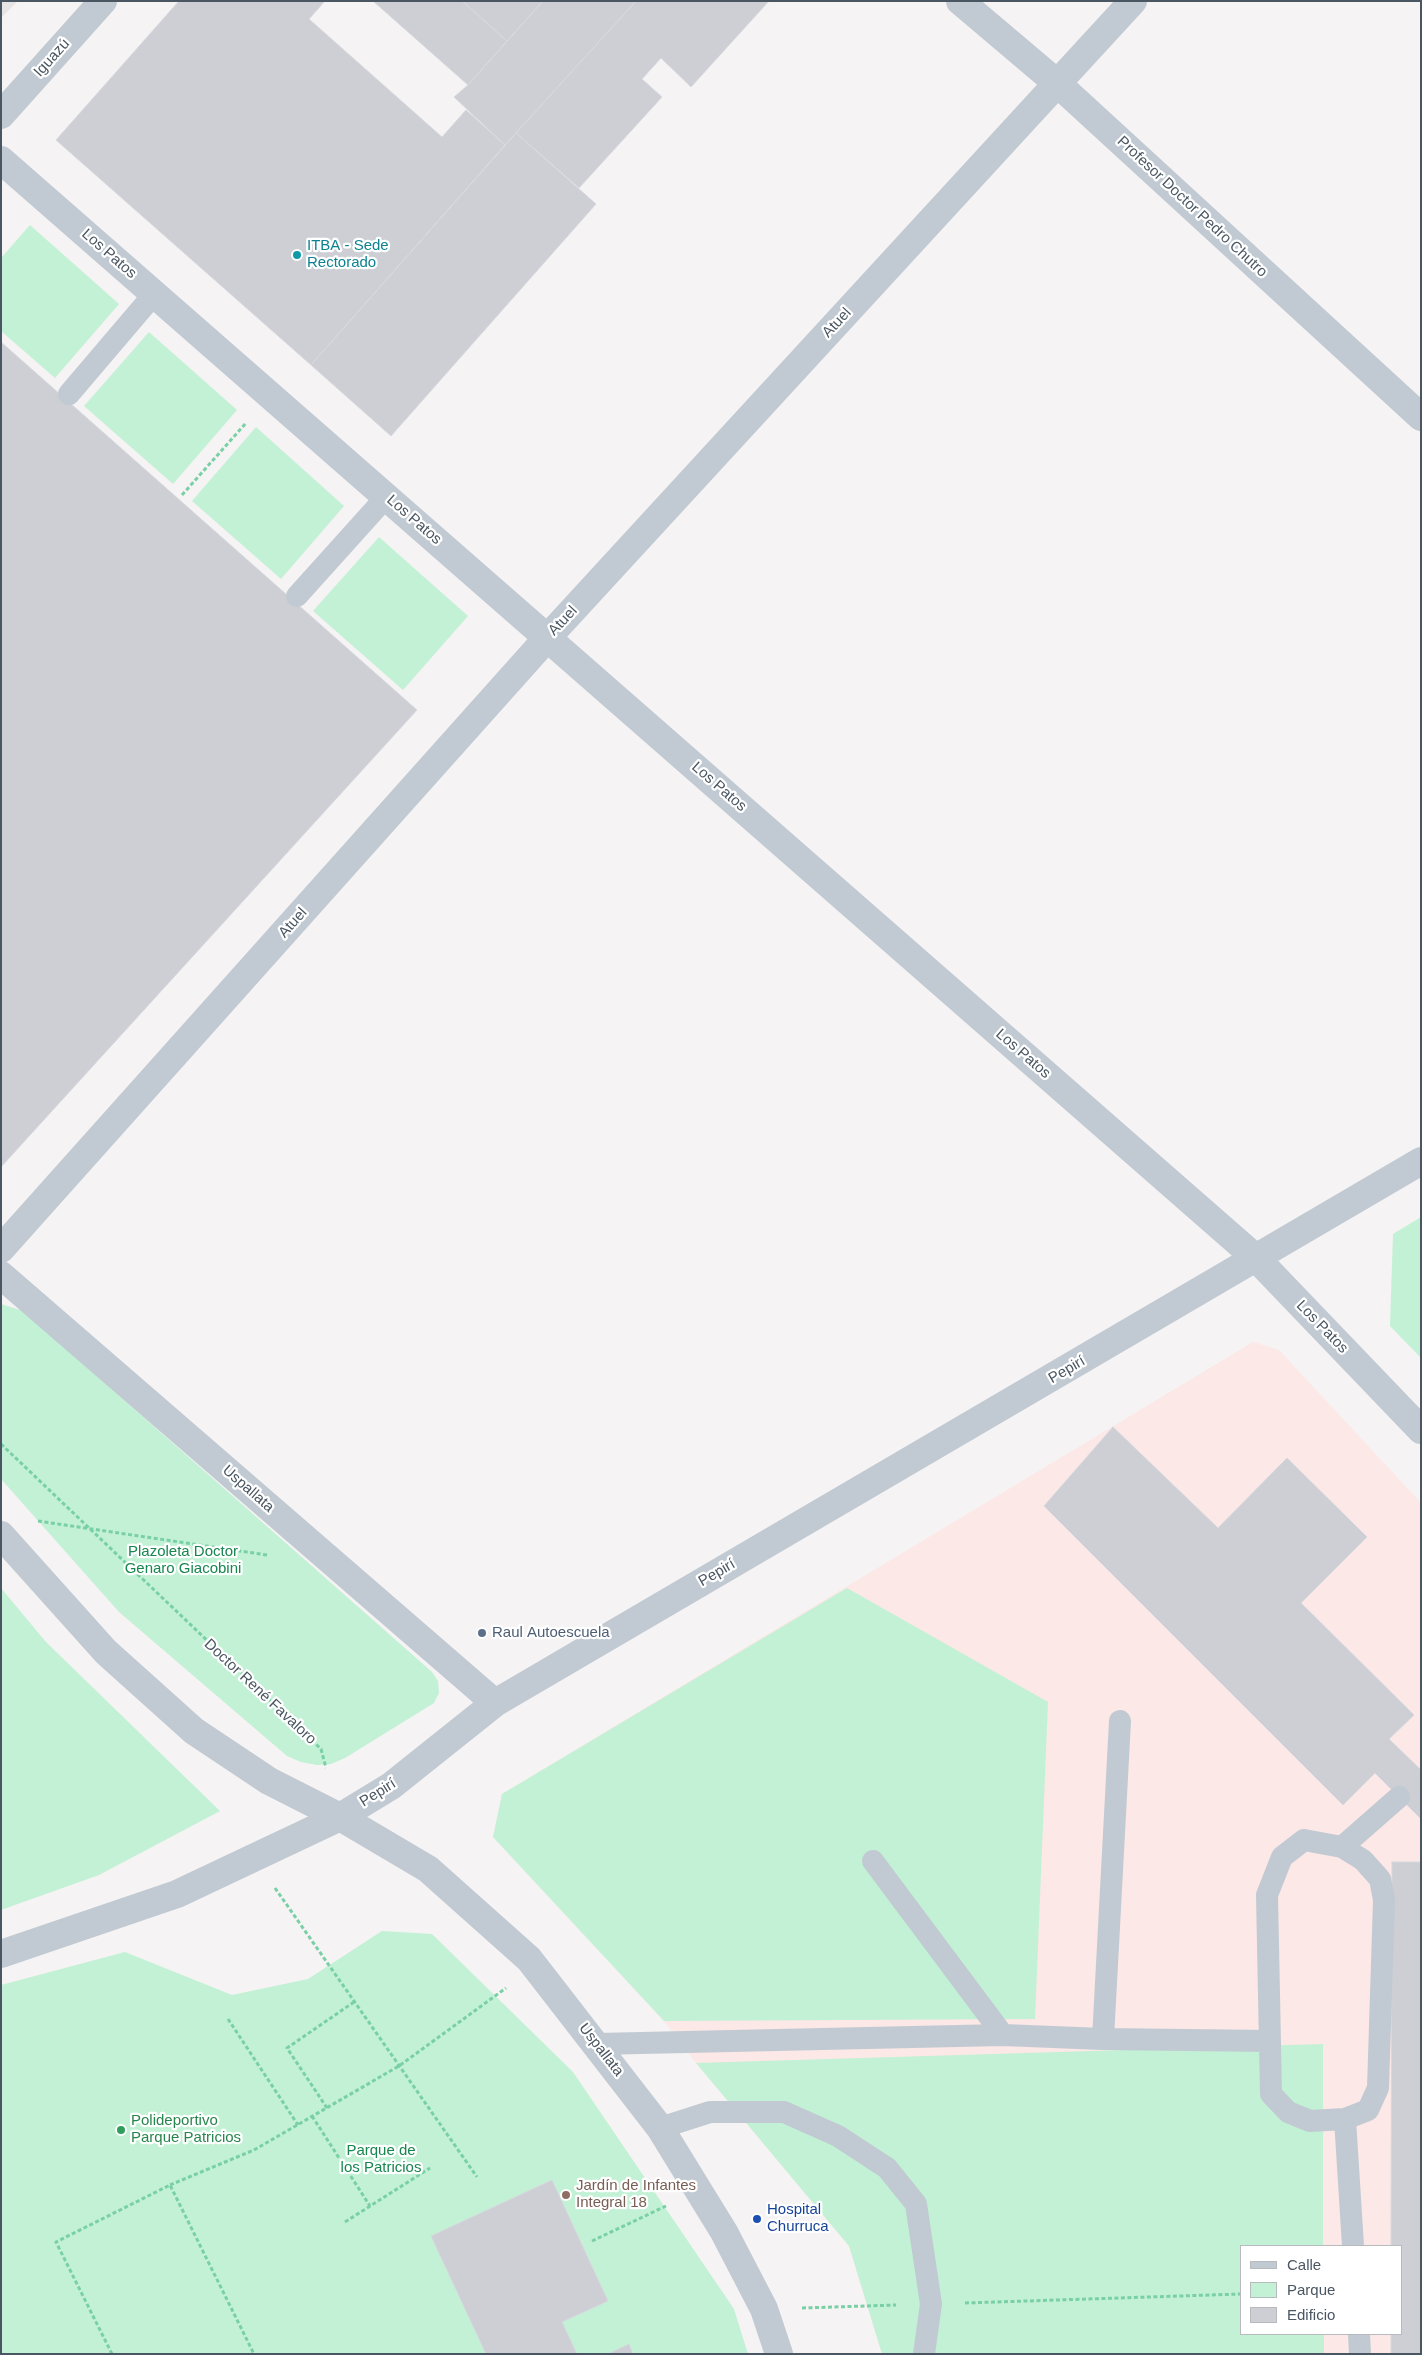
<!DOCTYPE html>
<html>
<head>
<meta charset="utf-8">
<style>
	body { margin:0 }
	#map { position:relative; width:1422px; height:2355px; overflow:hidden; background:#f5f3f3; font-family:Helvetica,sans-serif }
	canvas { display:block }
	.frame { position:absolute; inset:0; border:2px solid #4a5661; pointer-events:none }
	.legend { position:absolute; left:1240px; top:2245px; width:162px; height:90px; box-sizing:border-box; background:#fff; border:1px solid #b7bbc0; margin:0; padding:6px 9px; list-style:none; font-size:15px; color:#4a5661 }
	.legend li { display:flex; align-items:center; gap:10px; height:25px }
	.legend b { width:25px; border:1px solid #b7bbc0 }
</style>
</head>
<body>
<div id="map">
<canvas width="1422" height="2355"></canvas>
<div class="frame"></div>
<ul class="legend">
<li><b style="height:6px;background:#c1cad2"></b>Calle</li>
<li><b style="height:14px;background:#c3f1d5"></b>Parque</li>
<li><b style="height:14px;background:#cdcfd5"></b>Edificio</li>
</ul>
</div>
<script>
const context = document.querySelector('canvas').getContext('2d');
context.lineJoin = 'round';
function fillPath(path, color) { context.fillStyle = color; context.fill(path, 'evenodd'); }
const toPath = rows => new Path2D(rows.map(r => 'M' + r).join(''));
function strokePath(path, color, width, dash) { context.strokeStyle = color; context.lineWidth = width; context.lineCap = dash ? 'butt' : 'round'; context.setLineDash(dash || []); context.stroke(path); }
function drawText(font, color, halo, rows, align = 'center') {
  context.font = font + ' Helvetica,sans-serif'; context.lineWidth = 4.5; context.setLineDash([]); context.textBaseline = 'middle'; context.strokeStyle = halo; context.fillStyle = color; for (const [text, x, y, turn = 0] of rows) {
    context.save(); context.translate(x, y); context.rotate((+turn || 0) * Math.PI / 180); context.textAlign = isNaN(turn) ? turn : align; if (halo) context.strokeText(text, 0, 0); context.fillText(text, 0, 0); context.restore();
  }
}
fillPath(toPath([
	[1,1,18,1,1,18]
]), '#e6e4e5');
fillPath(toPath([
	[1253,1342,1279,1350,1421,1503,1421,2354,882,2354,849,2246,696,2063,664,2021,493,1837,502,1794],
	[1241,2246,1401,2246,1401,2334,1241,2334]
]), '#fce8e6');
fillPath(toPath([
	[30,225,119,304,55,378,1,331,1,258],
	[149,332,237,410,173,484,84,406],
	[256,427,344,506,281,579,192,501],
	[379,537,468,616,403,690,313,611],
	[1421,1217,1421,1358,1390,1326,1393,1234],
	[1,1304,23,1311,432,1672,438,1681,439,1693,434,1703,345,1758,331,1764,317,1765,301,1762,287,1756,119,1612,1,1479],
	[1,1588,46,1642,220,1811,99,1875,1,1910],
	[847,1588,1048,1702,1035,2019,664,2021,493,1837,502,1794],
	[382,1931,432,1934,573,2072,734,2309,748,2354,1,2354,1,1985,125,1952,232,1995,308,1979],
	[1323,2044,1323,2246,1241,2246,1241,2334,1324,2334,1324,2354,882,2354,849,2246,696,2063]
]), '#c3f1d5');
const building = toPath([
	[179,1,325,1,309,19,442,137,466,110,505,145,311,365,56,140,179,1],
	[373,1,462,1,507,41,468,85,373,1],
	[462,1,543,1,507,41,462,1],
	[543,1,636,1,505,145,454,97,468,85,543,1],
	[636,1,769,1,691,87,661,58,642,79,662,97,579,188,516,133,636,1],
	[516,133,596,204,391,436,311,365,516,133],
	[1,342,417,710,1,1167,1,342],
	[1113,1427,1218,1528,1287,1458,1367,1537,1301,1603,1414,1715,1389,1739,1421,1770,1421,1819,1375,1773,1343,1805,1044,1506,1113,1427],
	[1392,1862,1421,1862,1421,2354,1391,2354,1391,2334,1401,2334,1401,2246,1391,2246,1392,1862],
	[552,2180,608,2301,562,2322,577,2354,486,2354,431,2236,552,2180],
	[629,2344,633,2354,608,2354,629,2344]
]);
fillPath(building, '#cdcfd5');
strokePath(building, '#d7d9de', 1);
strokePath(toPath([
	[182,495,246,423],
	[1,1444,321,1749,326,1768],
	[38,1521,267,1555],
	[275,1888,477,2177],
	[228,2019,298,2125],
	[327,2108,287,2048,354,2002],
	[312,2116,370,2206],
	[170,2185,254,2150,399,2066,506,1988],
	[345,2222,430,2168],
	[592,2241,666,2206],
	[965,2303,1241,2294],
	[802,2308,896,2305],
	[112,2354,56,2242,170,2185,254,2354]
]), '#7ad0a6', 3, [4, 2.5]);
strokePath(toPath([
	[69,394,155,293],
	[297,596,387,496],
	[1304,1840,1342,1847,1363,1860,1380,1879,1384,1900,1378,2088,1368,2110,1345,2119,1310,2121,1288,2112,1271,2094,1267,1895,1282,1857,1304,1840],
	[1342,1847,1399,1797],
	[873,1861,1003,2035],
	[1103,2039,1269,2041],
	[596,2044,1003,2035,1103,2039,1120,1721],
	[1345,2119,1353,2246],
	[660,2128,710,2112,784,2112,838,2136,887,2168,916,2204,931,2304,924,2354],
	[1359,2334,1360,2354]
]), '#c1cad2', 22);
strokePath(toPath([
	[960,1,1058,84,1421,417],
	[1,115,103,1],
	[1,160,1257,1259,1421,1430],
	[1,1249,548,637,1133,1],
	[1,1275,495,1703],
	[1,1535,106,1652,194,1731,269,1781,340,1817,428,1869,529,1959,660,2128,724,2232,764,2309,779,2354],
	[1,1954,177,1894,340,1817,391,1786,495,1703,1421,1161]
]), '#c1cad2', 28);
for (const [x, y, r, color] of [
	[297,255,5,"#0f9aa8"],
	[482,1633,5,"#5c6f8a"],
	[121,2130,5,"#2e9e5b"],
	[566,2195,5,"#8d6e63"],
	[757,2219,5,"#1a4fb4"]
]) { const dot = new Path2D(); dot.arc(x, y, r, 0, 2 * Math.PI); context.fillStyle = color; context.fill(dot); strokePath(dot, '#fff', 2); }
drawText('15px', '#4a5661', '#fff', [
	["Iguazú",52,58,-48],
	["Profesor Doctor Pedro Chutro",1192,207,43],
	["Los Patos",109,254,41],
	["Atuel",837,323,-47],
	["Los Patos",414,520,41],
	["Atuel",563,621,-47],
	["Los Patos",719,787,41],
	["Atuel",293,923,-48],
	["Los Patos",1023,1054,41],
	["Los Patos",1322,1327,46],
	["Pepirí",1067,1370,-30],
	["Uspallata",248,1489,41],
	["Pepirí",717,1573,-30],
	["Doctor René Favaloro",260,1692,43],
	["Pepirí",378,1793,-32],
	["Uspallata",601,2050,52]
]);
drawText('15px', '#0d838f', '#fff', [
	["ITBA - Sede",307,246],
	["Rectorado",307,263]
], 'left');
drawText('15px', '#17864f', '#fff', [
	["Plazoleta Doctor",183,1552],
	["Genaro Giacobini",183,1569],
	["Parque de",381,2151],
	["los Patricios",381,2168]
]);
drawText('15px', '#4e5e75', '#fff', [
	["Raul Autoescuela",492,1633]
], 'left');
drawText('15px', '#27864d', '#fff', [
	["Polideportivo",131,2121],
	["Parque Patricios",131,2138]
], 'left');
drawText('15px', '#785e54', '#fff', [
	["Jardín de Infantes",576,2186],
	["Integral 18",576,2203]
], 'left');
drawText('15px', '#164399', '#fff', [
	["Hospital",767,2210],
	["Churruca",767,2227]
], 'left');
</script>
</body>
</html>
